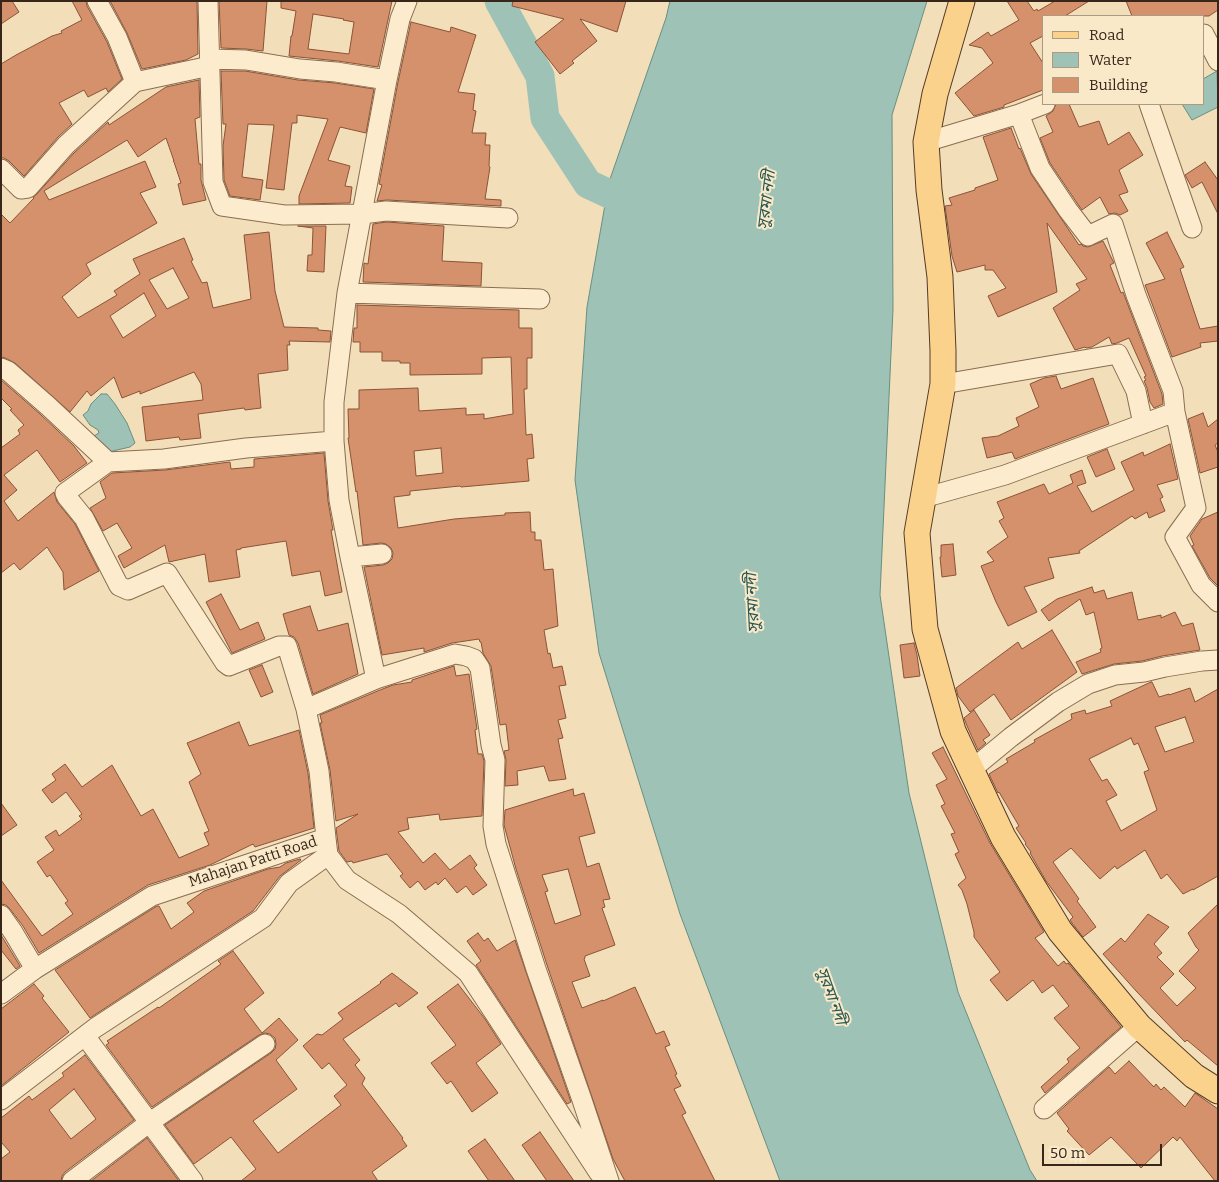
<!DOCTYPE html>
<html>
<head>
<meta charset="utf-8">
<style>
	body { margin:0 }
	#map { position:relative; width:1219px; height:1182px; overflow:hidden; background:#f2deb9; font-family:Bitter,serif }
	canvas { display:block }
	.frame { position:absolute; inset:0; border:2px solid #372619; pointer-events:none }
	.legend { position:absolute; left:1042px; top:15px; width:162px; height:90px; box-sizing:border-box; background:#f9e9c9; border:1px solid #ab9b83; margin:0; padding:6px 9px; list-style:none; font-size:15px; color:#372619 }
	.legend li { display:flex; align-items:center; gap:10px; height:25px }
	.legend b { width:25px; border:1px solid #ab9b83 }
	.scale { position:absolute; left:1042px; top:1144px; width:120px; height:22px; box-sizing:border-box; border:2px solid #372619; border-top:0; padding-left:6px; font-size:15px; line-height:18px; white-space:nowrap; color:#372619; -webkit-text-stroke:4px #f9e9c9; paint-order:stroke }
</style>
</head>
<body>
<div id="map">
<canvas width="1219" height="1182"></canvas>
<div class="frame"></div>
<ul class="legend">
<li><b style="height:6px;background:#fbd28b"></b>Road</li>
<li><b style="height:14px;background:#9ec2b5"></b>Water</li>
<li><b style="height:14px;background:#d4916b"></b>Building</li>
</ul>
<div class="scale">50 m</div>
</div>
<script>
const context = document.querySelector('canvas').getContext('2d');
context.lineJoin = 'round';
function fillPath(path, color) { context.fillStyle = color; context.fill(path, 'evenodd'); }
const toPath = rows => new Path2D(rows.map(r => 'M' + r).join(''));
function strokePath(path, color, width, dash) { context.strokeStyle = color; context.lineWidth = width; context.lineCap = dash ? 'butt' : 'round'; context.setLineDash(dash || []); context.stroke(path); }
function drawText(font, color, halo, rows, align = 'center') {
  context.font = font + ' Bitter,"Noto Sans Bengali",serif'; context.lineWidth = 4; context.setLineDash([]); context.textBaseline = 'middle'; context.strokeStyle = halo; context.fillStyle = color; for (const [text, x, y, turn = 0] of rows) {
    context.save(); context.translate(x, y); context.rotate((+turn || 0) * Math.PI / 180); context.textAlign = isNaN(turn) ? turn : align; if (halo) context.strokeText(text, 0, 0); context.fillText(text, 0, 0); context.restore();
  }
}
const water = toPath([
	[670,1,927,1,892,115,893,309,880,595,909,793,958,992,1030,1170,1037,1181,780,1181,680,914,599,653,575,480,587,307,609,182,666,18,670,1],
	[1217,71,1218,107,1192,120,1182,104,1203,104,1203,79,1217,71],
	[101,394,107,394,115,404,127,423,135,443,130,447,104,453,92,437,99,433,98,430,90,425,83,415,88,411,91,404,101,394]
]);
fillPath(water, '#9ec2b5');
strokePath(water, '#668f83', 1);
strokePath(toPath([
	[499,1,540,76,545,118,588,184,642,209]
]), '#9ec2b5', 29);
const building = toPath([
	[1,1,12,1,19,12,1,24,1,1],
	[72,1,86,1,87,6,107,42,122,79,108,92,106,88,88,97,84,90,59,103,72,124,58,137,24,176,9,161,4,158,1,158,1,64,16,55,52,36,62,33,61,31,82,20,72,1],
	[110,1,197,1,198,54,186,60,142,69,127,33,110,1],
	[219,1,267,1,263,51,246,49,221,48,219,1],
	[281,1,392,1,378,67,338,61,289,56,291,36,292,36,296,11,281,8,281,1],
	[313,14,344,19,343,20,354,22,349,54,308,49,313,14],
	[513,1,626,1,617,32,580,19,597,41,572,61,574,63,560,74,535,42,564,19,512,6,513,1],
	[1007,1,1027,1,1034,11,1037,9,1038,11,1055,1,1089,1,1065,16,1043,16,1043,36,1030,43,1043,63,1043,90,1004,105,1004,107,974,116,955,93,993,63,982,48,969,45,988,32,991,36,1019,20,1007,1],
	[1126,1,1218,1,1218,10,1209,16,1132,16,1126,1],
	[411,22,450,32,451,27,476,35,458,92,475,94,473,110,476,111,472,133,486,133,485,145,490,145,489,166,490,167,485,199,501,200,501,206,387,200,377,201,382,185,379,184,398,82,411,22],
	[221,71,245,71,298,80,335,83,374,89,366,133,340,127,328,160,350,166,345,186,352,187,350,203,299,204,299,196,328,119,297,115,297,123,292,123,284,190,266,188,274,125,248,124,242,177,263,180,260,200,230,196,224,180,223,146,226,124,223,124,221,71],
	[199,80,200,117,195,119,199,164,201,164,201,180,206,200,183,205,178,184,181,183,174,162,173,161,174,161,166,138,138,157,127,140,44,191,49,200,145,161,156,187,140,193,157,223,86,264,91,274,62,297,78,318,117,295,114,291,140,274,133,259,184,238,193,260,191,261,202,283,207,282,213,308,251,299,244,235,269,232,275,291,284,327,318,328,318,330,331,331,330,342,289,341,290,345,287,345,288,370,258,374,261,408,245,410,244,408,198,414,201,438,180,440,179,437,146,441,142,407,203,400,201,384,194,372,140,394,140,391,122,398,114,377,91,396,87,391,70,412,15,363,5,358,1,357,1,214,10,223,34,198,33,197,36,195,74,153,108,122,109,125,166,87,199,80],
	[173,268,189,298,167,309,149,280,173,268],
	[144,293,156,316,123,338,110,316,144,293],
	[1056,104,1069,104,1079,127,1099,121,1108,145,1129,132,1143,155,1119,170,1128,192,1119,195,1128,211,1120,215,1115,213,1109,214,1100,197,1082,210,1077,203,1050,163,1040,138,1053,132,1046,116,1053,111,1056,104],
	[1011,128,1019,149,1020,148,1031,174,1079,245,1081,244,1083,246,1088,247,1103,241,1114,263,1110,265,1121,293,1123,292,1162,394,1163,404,1154,408,1150,402,1147,388,1144,381,1146,380,1144,377,1146,376,1129,338,1117,343,1112,344,1109,337,1092,347,1086,348,1085,347,1075,350,1053,308,1080,290,1076,284,1087,279,1047,223,1057,292,998,317,988,296,1006,288,993,270,985,270,985,265,957,272,952,256,945,206,952,205,949,198,975,190,975,188,998,180,983,137,1011,128],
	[1205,162,1218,180,1218,214,1202,182,1192,188,1185,175,1205,162],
	[386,222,444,226,442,261,482,263,481,286,363,282,364,263,368,264,373,224,386,222],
	[298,226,326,226,324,272,307,271,308,255,312,255,313,228,298,226],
	[1167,232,1184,267,1180,269,1200,329,1218,326,1218,341,1200,343,1201,347,1172,357,1145,285,1165,279,1146,243,1167,232],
	[357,305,519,310,519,328,532,328,532,358,527,358,527,389,524,389,526,435,532,434,534,458,527,459,529,481,461,487,460,486,410,491,410,495,394,497,398,528,454,519,505,515,505,513,530,512,531,532,535,532,535,540,541,540,544,570,553,569,558,626,544,630,548,654,550,653,553,668,562,666,566,685,559,686,566,718,558,720,563,738,558,739,566,779,549,781,544,766,517,771,518,785,505,786,506,760,504,751,509,750,506,724,500,725,491,666,483,653,481,642,480,642,479,639,452,643,424,652,424,648,382,655,364,567,383,565,388,563,392,559,393,553,391,548,386,544,381,543,363,545,357,491,356,492,348,438,349,438,348,409,359,409,359,390,418,388,419,411,466,408,466,415,484,414,484,419,513,414,511,357,482,358,482,374,410,375,410,363,400,363,400,361,382,361,382,352,360,352,360,342,353,342,354,328,357,328,357,305],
	[441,448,443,473,416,476,414,451,441,448],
	[1056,376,1061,389,1093,378,1109,424,1015,459,1012,452,987,458,982,438,998,436,1019,426,1016,418,1039,407,1030,384,1044,378,1056,376],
	[1,380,40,414,74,446,87,463,60,482,37,450,4,475,17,490,4,501,18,521,54,492,57,502,75,524,99,571,64,590,63,572,47,547,20,570,14,563,1,573,1,448,20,434,18,430,24,425,10,410,12,409,1,398,1,380],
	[1203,413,1208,427,1218,419,1218,443,1215,445,1218,452,1218,467,1200,473,1188,419,1203,413],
	[1170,444,1178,479,1157,485,1163,497,1160,499,1165,511,1149,518,1147,512,1135,519,1132,516,1079,551,1080,553,1048,558,1054,578,1024,587,1037,612,1008,626,996,602,981,566,994,561,987,552,1008,537,999,521,1004,518,997,502,1044,484,1049,494,1073,483,1070,475,1082,470,1086,483,1077,486,1092,512,1134,490,1121,462,1143,452,1144,456,1170,444],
	[1107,449,1115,469,1096,477,1087,457,1107,449],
	[324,453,328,501,333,530,331,530,342,592,325,596,320,571,292,576,286,541,241,548,241,549,236,550,240,577,209,582,205,554,169,562,165,545,124,568,118,556,132,548,117,523,103,531,90,508,106,498,100,482,112,473,165,470,230,462,231,469,254,467,254,459,324,453],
	[1218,512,1218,586,1210,578,1192,546,1194,545,1190,536,1202,519,1218,512],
	[953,544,956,575,942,577,940,557,941,557,941,545,953,544],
	[1092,587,1094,593,1104,590,1107,599,1132,592,1138,620,1161,615,1161,618,1175,612,1182,626,1193,623,1200,650,1162,656,1142,661,1114,664,1082,674,1076,662,1101,652,1100,649,1102,648,1094,612,1086,615,1080,599,1049,621,1041,610,1057,599,1092,587],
	[221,594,240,630,258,622,265,639,232,653,206,602,221,594],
	[310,606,318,631,348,623,358,674,313,694,298,643,294,637,289,635,283,614,310,606],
	[1052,630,1077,672,1011,720,994,694,970,712,958,696,956,688,1018,642,1022,649,1052,630],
	[914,643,917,655,920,676,904,678,900,645,914,643],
	[262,665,273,692,261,697,249,670,262,665],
	[454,666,456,676,469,674,477,729,475,730,478,754,482,754,484,761,482,816,440,820,439,814,407,818,409,829,398,832,423,863,435,853,450,870,470,855,477,865,474,868,487,885,473,895,466,886,457,893,445,878,438,885,436,882,425,890,418,881,410,888,400,876,403,874,387,854,353,863,352,861,347,862,339,851,336,828,358,814,336,821,330,770,320,723,322,723,320,715,380,690,393,685,412,682,412,680,454,666],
	[1151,682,1152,682,1159,697,1169,694,1169,695,1190,688,1195,702,1218,689,1218,876,1193,890,1193,889,1183,894,1167,874,1161,879,1145,850,1117,869,1115,866,1100,879,1071,848,1053,862,1079,899,1077,901,1096,927,1083,937,1072,923,1070,920,1073,917,1046,881,1030,853,1031,852,1025,844,1026,843,1016,828,1019,826,999,792,998,793,989,774,1008,762,1006,759,1035,742,1034,740,1072,719,1071,714,1085,710,1086,714,1112,706,1110,701,1151,682],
	[1185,717,1194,742,1165,752,1155,727,1185,717],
	[1131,738,1134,745,1138,743,1149,770,1144,772,1157,810,1121,831,1106,801,1117,795,1107,779,1102,781,1089,759,1131,738],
	[974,710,990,735,983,740,986,743,978,750,967,726,964,718,974,710],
	[239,722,249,746,299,730,308,773,314,828,255,847,253,844,210,865,148,885,39,953,23,926,10,909,6,905,1,904,1,880,42,936,73,914,65,903,68,901,50,875,47,877,37,862,54,850,45,837,56,830,59,836,82,819,79,816,82,814,66,792,52,803,42,790,56,780,52,774,65,764,82,787,112,765,141,816,153,809,179,858,209,845,204,833,209,831,189,782,201,774,187,743,239,722],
	[943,747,990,843,1044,932,1035,938,1058,966,1064,961,1066,964,1068,963,1121,1027,1045,1093,1041,1087,1069,1062,1067,1059,1080,1048,1054,1018,1069,1006,1053,985,1042,993,1033,980,1007,1001,990,980,1000,972,974,937,974,932,967,904,962,890,958,885,966,878,955,854,959,852,951,834,955,833,941,806,945,804,936,785,947,779,932,753,943,747],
	[573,789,574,796,584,793,595,833,579,837,587,867,599,863,610,899,603,900,605,907,602,908,615,945,585,956,585,958,584,959,590,976,572,982,582,1008,603,1000,603,1001,635,987,656,1034,664,1031,670,1045,665,1047,677,1074,675,1075,681,1086,674,1089,686,1113,682,1115,715,1181,625,1181,613,1159,547,965,516,869,504,825,505,810,573,789],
	[568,869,581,915,555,924,545,892,548,891,542,875,568,869],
	[1,803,17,825,1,836,1,803],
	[300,859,301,860,280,876,253,911,90,1018,55,970,157,906,159,906,171,929,194,912,187,903,204,891,268,869,280,867,286,863,300,859],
	[1218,904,1218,1066,1187,1040,1185,1042,1137,992,1103,954,1121,938,1125,942,1148,914,1169,927,1154,944,1162,953,1157,957,1174,974,1160,988,1177,1006,1196,988,1179,971,1199,950,1196,947,1188,933,1218,904],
	[478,933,484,941,488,938,497,951,515,940,571,1102,567,1104,476,965,481,961,467,941,478,933],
	[1,935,20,966,16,969,1,950,1,935],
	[233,951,264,993,244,1009,262,1033,279,1018,298,1040,276,1060,297,1089,253,1121,278,1153,341,1105,334,1096,347,1085,329,1063,322,1069,303,1046,317,1034,322,1035,343,1019,338,1013,381,983,380,982,392,973,418,993,399,1007,396,1003,343,1039,360,1060,355,1065,365,1078,362,1084,403,1138,402,1139,407,1146,372,1172,378,1181,241,1181,256,1169,231,1137,194,1164,165,1125,271,1053,275,1049,276,1044,275,1038,270,1034,265,1033,259,1035,152,1107,106,1045,109,1043,107,1041,158,1007,159,1008,221,964,218,961,233,951],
	[34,984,44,996,42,998,69,1032,1,1086,1,1009,34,984],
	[458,984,485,1019,501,1044,476,1063,498,1093,472,1112,451,1081,447,1084,431,1063,456,1045,427,1007,458,984],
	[85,1055,134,1120,65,1172,62,1176,61,1181,1,1181,1,1159,10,1152,1,1142,1,1118,29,1096,32,1100,64,1076,62,1073,85,1055],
	[74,1089,96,1119,71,1139,49,1110,74,1089],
	[1129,1061,1154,1087,1156,1084,1161,1090,1164,1087,1185,1107,1195,1093,1218,1109,1218,1181,1215,1181,1180,1137,1177,1141,1173,1137,1141,1168,1111,1137,1089,1155,1067,1131,1069,1129,1057,1113,1109,1067,1115,1074,1129,1061],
	[540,1132,574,1181,547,1181,522,1145,540,1132],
	[147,1138,179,1181,91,1181,147,1138],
	[485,1139,515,1181,489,1181,468,1151,485,1139]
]);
fillPath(building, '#d4916b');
strokePath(building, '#8b5336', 1);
const minor = toPath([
	[97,1,117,37,135,82,210,66],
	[208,1,213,182,222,206,284,215,362,214,386,211,508,218],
	[407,1,400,19,387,80,347,293,334,402,334,441,339,500,350,557,376,679,455,654,466,656,474,659,480,668,491,745,495,760,493,826,496,844,536,969,581,1097,609,1181],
	[1203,35,1204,34,1218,61],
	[210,59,246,60,300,69,336,72,387,80],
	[1149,104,1192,228],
	[1019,114,1040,168,1068,210,1088,236,1113,224,1136,295,1173,391,1175,412],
	[926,142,1019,114,1045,104],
	[1,169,21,189,28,188,66,145,135,82],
	[347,293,540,299],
	[1,368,8,371,48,406,108,462,164,459,246,448,334,441],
	[943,384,1118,354,1136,391,1143,424],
	[108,462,65,493,67,497,84,518,119,586,128,590,167,573,225,663,229,666,279,646,287,646,306,709,319,771,326,838],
	[923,498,1005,475,1175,412,1196,508,1175,537,1201,585,1218,602],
	[350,557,382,554],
	[306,709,376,679],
	[971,770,1011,737,1058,702,1088,684,1115,675,1144,672,1165,667,1202,661,1218,660],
	[1,915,13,932,35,969],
	[1,994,35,969,152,896,326,838,328,855,347,880,399,914,468,973,599,1173],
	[85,1036,193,1181],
	[1,1100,95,1028,263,918,289,883,328,855],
	[1044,1109,1139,1026],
	[72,1181,150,1122,265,1044]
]);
const major = toPath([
	[962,1,935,94,926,142,929,190,940,277,943,351,943,384,917,533,925,629,953,731,1003,837,1060,931,1139,1026,1194,1076,1218,1091]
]);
strokePath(minor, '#8a6d52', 21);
strokePath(major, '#563b28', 27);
strokePath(minor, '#fceccd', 19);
strokePath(major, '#fbd28b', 25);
drawText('15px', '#372619', '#f9e9c9', [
	["Mahajan Patti Road",253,862,-18]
]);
drawText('italic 16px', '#275853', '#f9e9c9', [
	["সুরমা নদী",767,200,-83],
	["সুরমা নদী",753,603,-93],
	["সুরমা নদী",831,996,70]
]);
</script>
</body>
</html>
